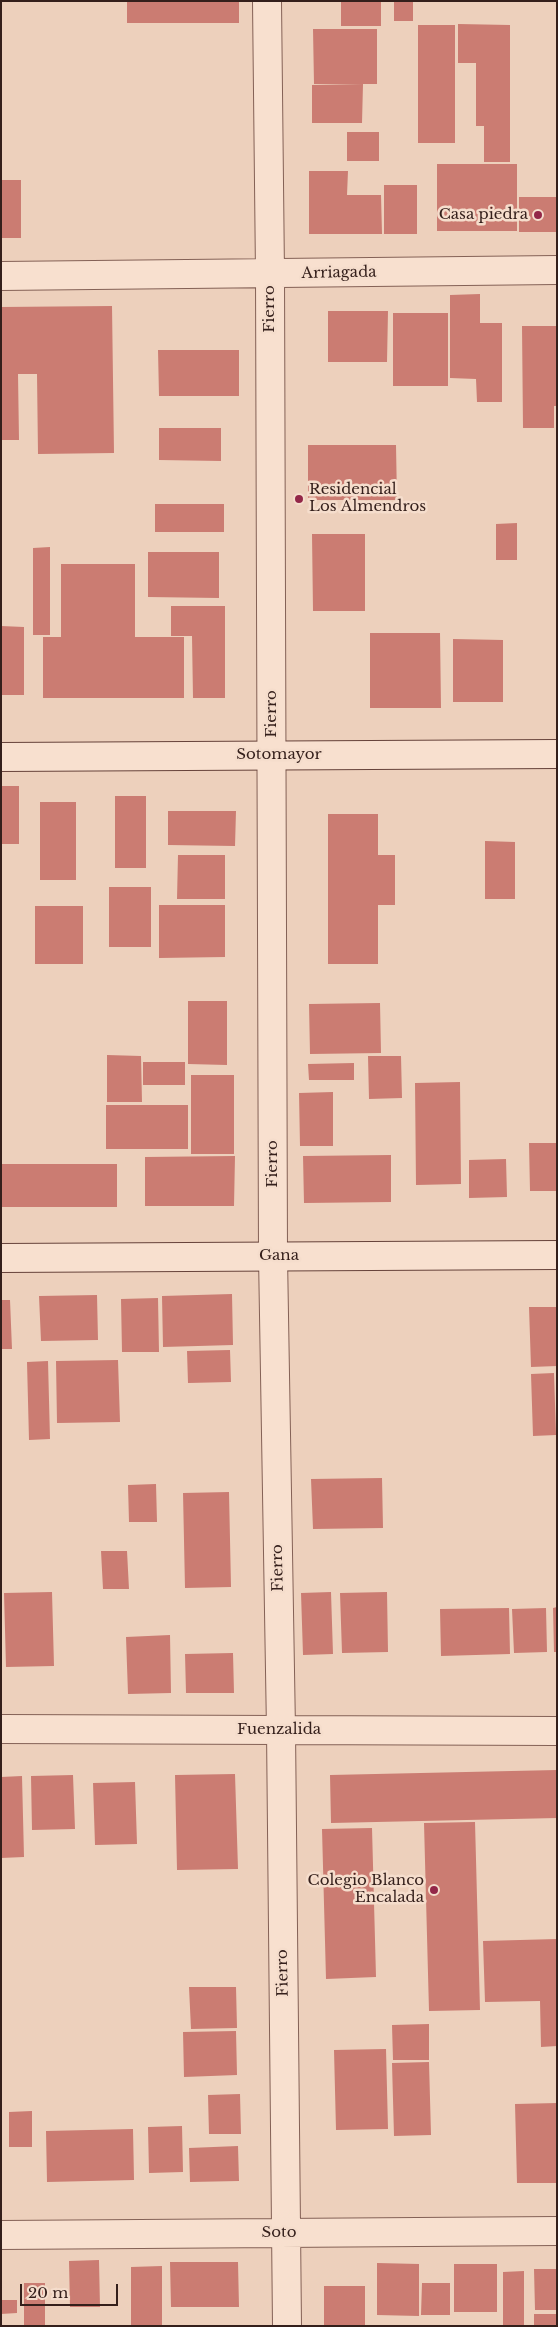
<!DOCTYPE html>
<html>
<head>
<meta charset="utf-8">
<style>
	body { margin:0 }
	#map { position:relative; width:558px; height:2327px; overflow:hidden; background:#edd0bc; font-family:"Libre Baskerville",serif }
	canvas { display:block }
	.frame { position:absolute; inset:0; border:2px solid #341f1b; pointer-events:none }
	.scale { position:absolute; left:20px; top:2284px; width:98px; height:22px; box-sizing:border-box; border:2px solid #341f1b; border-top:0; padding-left:6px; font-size:15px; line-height:18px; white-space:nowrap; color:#341f1b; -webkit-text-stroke:4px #f5ddcc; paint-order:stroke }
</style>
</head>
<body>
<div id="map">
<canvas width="558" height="2327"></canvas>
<div class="frame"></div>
<div class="scale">20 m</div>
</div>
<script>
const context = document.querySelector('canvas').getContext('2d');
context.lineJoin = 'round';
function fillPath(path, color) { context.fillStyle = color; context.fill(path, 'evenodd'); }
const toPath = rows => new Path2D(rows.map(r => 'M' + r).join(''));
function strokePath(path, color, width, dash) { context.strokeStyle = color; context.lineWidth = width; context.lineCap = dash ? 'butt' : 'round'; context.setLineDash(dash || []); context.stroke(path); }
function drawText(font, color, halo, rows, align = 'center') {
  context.font = font + ' "Libre Baskerville",serif'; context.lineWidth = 5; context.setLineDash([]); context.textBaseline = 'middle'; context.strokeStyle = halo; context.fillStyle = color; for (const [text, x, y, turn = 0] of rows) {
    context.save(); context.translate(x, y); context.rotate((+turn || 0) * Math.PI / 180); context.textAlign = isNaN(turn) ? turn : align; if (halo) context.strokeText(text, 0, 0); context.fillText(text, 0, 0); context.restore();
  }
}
fillPath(toPath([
	[127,1,239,1,239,23,127,23],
	[341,1,381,1,381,26,341,26],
	[394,1,413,1,413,21,394,21],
	[458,24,510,25,510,162,484,162,484,126,476,126,476,63,458,63],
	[418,25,455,25,455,143,418,143],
	[313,29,377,29,377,84,314,84],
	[363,84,362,123,312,123,312,85],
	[347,132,379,132,379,161,347,161],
	[437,164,517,164,517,231,437,231],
	[309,171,348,171,347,195,381,195,382,234,309,234],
	[1,180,21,180,21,238,1,238],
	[384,185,417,185,417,234,384,234],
	[519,197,557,197,557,232,519,232],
	[480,294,480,323,502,323,502,402,477,402,476,379,450,378,450,295],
	[112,306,114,453,38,454,37,374,18,374,19,440,1,440,1,307],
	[328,311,388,311,387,362,328,362],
	[393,313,448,313,448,386,393,386],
	[522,326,557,326,557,406,554,406,554,428,523,428],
	[158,350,239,350,239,396,159,396],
	[159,428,221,428,221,461,159,460],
	[308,445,396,445,397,500,308,500],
	[155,504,224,504,224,532,155,532],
	[517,523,517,560,496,560,496,524],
	[312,534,365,534,365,611,313,611],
	[50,547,50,635,33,635,33,548],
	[148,552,219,552,219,598,148,597],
	[61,564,135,564,135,637,184,637,184,698,43,698,43,637,61,637],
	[171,606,225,606,225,698,193,698,192,636,171,636],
	[1,626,24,627,24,695,1,695],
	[370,633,440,633,441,708,370,708],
	[453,639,503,640,503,702,453,702],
	[1,786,19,786,19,844,1,844],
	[115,796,146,796,146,868,115,868],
	[40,802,76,802,76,880,40,880],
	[168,811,236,811,235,846,168,845],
	[328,814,378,814,378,855,395,855,395,905,378,905,378,964,328,964],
	[485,841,515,842,515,899,485,899],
	[178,855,225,855,225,899,177,899],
	[109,887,151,887,151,947,109,947],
	[159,905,225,905,225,957,159,958],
	[35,906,83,906,83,964,35,964],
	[188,1001,227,1001,227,1065,188,1064],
	[380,1003,381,1053,310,1054,309,1004],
	[107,1055,141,1056,142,1102,107,1102],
	[368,1056,401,1056,402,1098,369,1099],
	[143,1062,185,1062,185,1085,143,1085],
	[354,1063,354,1080,309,1080,308,1064],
	[191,1075,234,1075,234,1154,191,1154],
	[460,1082,461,1184,416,1185,415,1083],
	[333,1092,333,1146,300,1146,299,1093],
	[106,1105,188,1105,188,1149,106,1149],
	[529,1143,557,1143,557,1191,530,1191],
	[391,1155,391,1202,304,1203,303,1156],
	[235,1156,234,1206,145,1206,145,1157],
	[506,1159,507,1197,469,1198,469,1160],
	[1,1164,117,1164,117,1207,1,1207],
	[232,1294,233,1345,163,1347,162,1296],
	[97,1295,98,1340,41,1341,39,1296],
	[158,1298,159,1352,122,1352,121,1299],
	[1,1300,10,1300,12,1349,1,1349],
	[529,1307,557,1307,557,1366,531,1367],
	[230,1350,231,1382,188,1383,187,1351],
	[118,1360,120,1422,57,1423,56,1361],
	[48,1361,50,1439,29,1440,27,1362],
	[554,1373,556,1435,533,1436,531,1374],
	[382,1478,383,1528,313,1529,311,1479],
	[156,1484,157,1522,129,1522,128,1485],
	[229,1492,231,1587,185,1588,183,1493],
	[101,1551,127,1551,129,1589,103,1589],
	[52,1592,54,1666,6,1667,4,1593],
	[331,1592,333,1654,303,1655,301,1593],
	[387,1592,388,1652,342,1653,340,1593],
	[557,1607,557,1652,554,1652,553,1608],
	[509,1608,510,1654,441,1656,440,1609],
	[546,1608,547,1652,514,1653,512,1609],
	[170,1635,171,1693,128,1694,126,1637],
	[233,1653,234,1693,186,1693,185,1654],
	[557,1770,557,1818,331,1823,330,1775],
	[235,1774,238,1869,177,1870,175,1775],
	[73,1775,75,1829,32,1830,31,1776],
	[22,1776,24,1857,1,1858,1,1777],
	[135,1782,137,1844,95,1845,93,1783],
	[475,1822,480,2010,429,2011,424,1823],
	[372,1828,376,1977,326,1979,322,1829],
	[557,1939,557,2046,541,2047,540,2001,485,2002,483,1941],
	[189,1987,236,1987,237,2028,191,2029],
	[429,2024,429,2060,393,2060,392,2025],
	[236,2031,237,2075,184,2077,183,2032],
	[386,2049,388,2129,336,2130,334,2050],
	[429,2062,431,2135,394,2136,392,2063],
	[240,2094,241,2134,209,2134,208,2095],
	[557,2103,557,2183,517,2183,515,2104],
	[32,2111,32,2147,9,2147,9,2112],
	[182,2126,183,2172,149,2173,148,2127],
	[133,2129,134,2180,47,2182,46,2131],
	[238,2146,239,2181,190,2182,189,2148],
	[99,2260,100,2307,70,2307,69,2261],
	[170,2262,238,2262,239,2307,171,2307],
	[377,2263,419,2264,419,2316,377,2315],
	[454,2264,497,2264,497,2312,454,2312],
	[162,2266,162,2326,131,2326,131,2267],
	[534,2269,557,2269,557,2310,535,2310],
	[524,2271,524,2326,503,2326,503,2272],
	[24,2283,45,2283,45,2326,24,2326],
	[422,2283,450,2283,450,2315,421,2315],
	[324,2286,365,2286,365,2326,324,2326],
	[1,2300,17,2300,17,2313,1,2314],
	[534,2314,557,2314,557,2326,534,2326]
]), '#cb7c72');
const street = toPath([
	[267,1,270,274,273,1256,281,1730,287,2326],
	[1,276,557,270],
	[1,1729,557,1731],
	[1,2235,557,2231]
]);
const secondary = toPath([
	[1,757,557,754],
	[1,1258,557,1255]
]);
strokePath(street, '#846156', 30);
strokePath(secondary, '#66423a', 30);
strokePath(street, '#f8e0cf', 28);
strokePath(secondary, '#f8e0cf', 28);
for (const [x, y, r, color] of [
	[538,215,5,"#932748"],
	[299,499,5,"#932748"],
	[434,1890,5,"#932748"]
]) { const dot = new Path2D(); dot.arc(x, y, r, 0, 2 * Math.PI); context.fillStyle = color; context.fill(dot); strokePath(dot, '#f5ddcc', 2); }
drawText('15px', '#341f1b', '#f5ddcc', [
	["Casa piedra",528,215],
	["Residencial",309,490,"left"],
	["Los Almendros",309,507,"left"],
	["Colegio Blanco",424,1881],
	["Encalada",424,1898]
], 'right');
drawText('15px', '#341f1b', '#f5ddcc', [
	["Arriagada",339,273,-1],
	["Fierro",270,309,-90],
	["Fierro",272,714,-90],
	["Sotomayor",279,755],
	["Fierro",273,1164,-90],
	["Gana",279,1256],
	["Fierro",278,1568,-91],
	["Fuenzalida",279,1730],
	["Fierro",283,1973,-91],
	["Soto",279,2233]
]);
</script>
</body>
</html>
